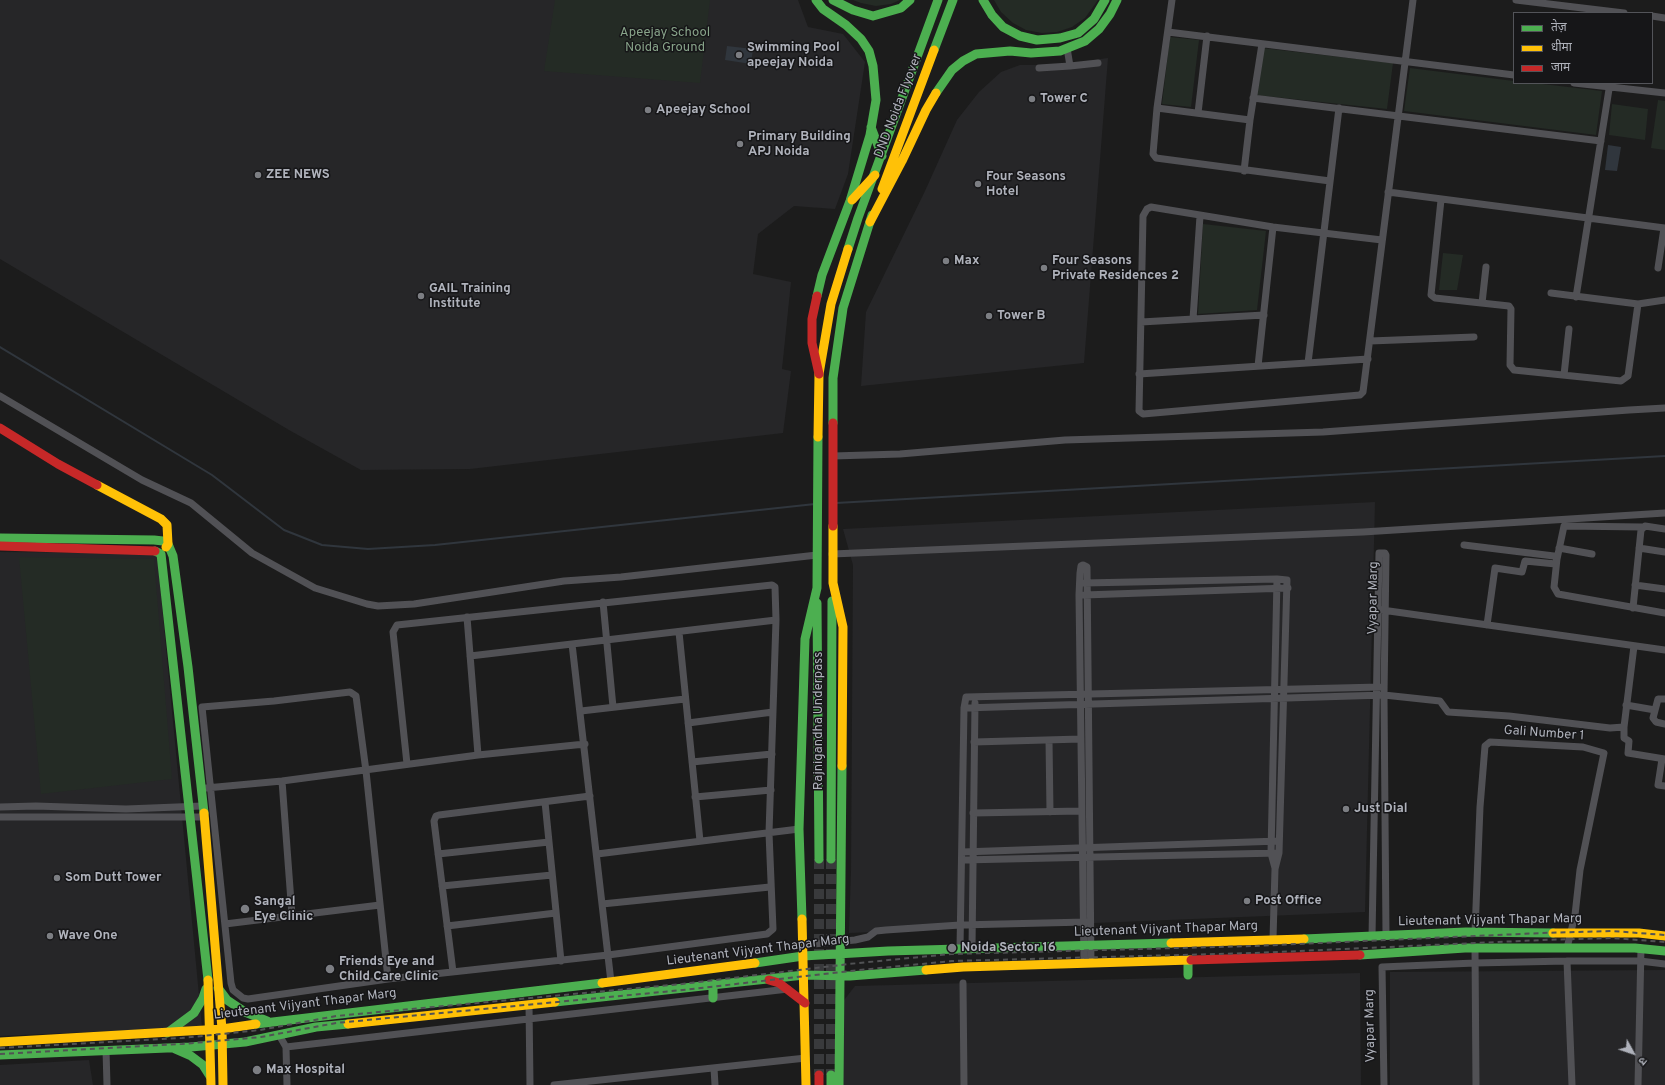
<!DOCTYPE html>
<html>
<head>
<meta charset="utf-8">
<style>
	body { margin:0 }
	#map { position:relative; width:1665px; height:1085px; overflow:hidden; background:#1c1c1c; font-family:Overpass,"Noto Sans Devanagari",sans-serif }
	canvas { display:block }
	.legend { position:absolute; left:1513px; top:12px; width:140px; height:72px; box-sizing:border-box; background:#161618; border:1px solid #535459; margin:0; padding:5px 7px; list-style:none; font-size:12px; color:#afb2bb }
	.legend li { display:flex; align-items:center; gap:8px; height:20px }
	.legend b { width:20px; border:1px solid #535459 }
	.north { position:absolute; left:1613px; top:1033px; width:40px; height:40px; -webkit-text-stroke:3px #161618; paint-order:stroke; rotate:130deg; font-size:11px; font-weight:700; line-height:16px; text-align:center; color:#afb2bb }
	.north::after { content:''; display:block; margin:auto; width:14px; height:18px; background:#afb2bb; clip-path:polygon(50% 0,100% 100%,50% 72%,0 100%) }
</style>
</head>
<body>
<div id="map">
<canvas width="1665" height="1085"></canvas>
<ul class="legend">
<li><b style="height:5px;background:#4caf50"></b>तेज़</li>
<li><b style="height:5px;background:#ffc107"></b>धीमा</li>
<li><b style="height:5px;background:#c62828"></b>जाम</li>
</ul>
<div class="north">उ</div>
</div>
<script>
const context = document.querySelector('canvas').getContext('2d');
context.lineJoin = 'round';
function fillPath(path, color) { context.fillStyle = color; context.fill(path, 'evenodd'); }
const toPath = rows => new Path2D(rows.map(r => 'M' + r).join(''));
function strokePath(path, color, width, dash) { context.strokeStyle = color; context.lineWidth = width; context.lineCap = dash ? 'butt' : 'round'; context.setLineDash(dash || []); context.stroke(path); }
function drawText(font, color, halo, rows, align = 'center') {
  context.font = font + ' Overpass,sans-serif'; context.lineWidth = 3; context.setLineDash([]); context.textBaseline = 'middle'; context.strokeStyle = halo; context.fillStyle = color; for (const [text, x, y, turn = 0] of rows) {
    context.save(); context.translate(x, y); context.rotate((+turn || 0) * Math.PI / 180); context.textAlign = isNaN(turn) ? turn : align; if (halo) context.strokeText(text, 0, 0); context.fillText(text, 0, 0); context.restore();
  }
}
fillPath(toPath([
	[0,0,798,0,808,27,843,34,865,62,848,174,835,209,794,206,758,234,753,274,791,282,782,369,791,371,783,433,470,469,361,470,289,430,0,259],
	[1108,58,1084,363,861,386,866,312,925,191,957,120,979,92,1001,72,1020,65,1056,65],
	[1375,502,1365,912,849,933,851,871,853,565,843,529],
	[0,552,157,553,202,1027,0,1036],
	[1665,970,1665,1085,1390,1085,1390,972],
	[1360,973,1361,1085,842,1085,841,1004,855,986],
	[89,1060,93,1085,0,1085,0,1065]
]), '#262628');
fillPath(toPath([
	[555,0,710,0,700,83,544,71],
	[853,0,900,0,891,4,876,6,861,3],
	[994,0,1098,0,1085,18,1072,27,1057,32,1042,33,1026,30,1013,23,1001,12],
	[1170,37,1199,40,1191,107,1162,104],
	[1262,48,1393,63,1387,109,1256,95],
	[1410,68,1514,81,1514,83,1534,83,1602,91,1596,135,1404,111],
	[1658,100,1665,101,1665,150,1651,148],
	[1612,104,1648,109,1645,140,1609,135],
	[1203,224,1266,231,1257,310,1198,314],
	[1443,253,1463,255,1457,290,1439,290],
	[19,557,154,559,172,779,41,794]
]), '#242b25');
fillPath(toPath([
	[727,46,753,49,751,64,725,60],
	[1608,145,1621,147,1617,171,1605,170]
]), '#30363d');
strokePath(toPath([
	[0,347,212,475,284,530,322,545,368,549,435,545,815,504],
	[836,503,1665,456]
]), '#30363d', 2);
strokePath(toPath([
	[819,859,819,1075],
	[831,859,831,1075]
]), '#393a3c', 10, [10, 5]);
strokePath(toPath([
	[1172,0,1157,108,1153,154,1156,158,1330,181],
	[1516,0,1624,13],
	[1652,16,1665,18],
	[1168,32,1514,75],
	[1070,66,1098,63],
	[1039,68,1070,66,1067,48],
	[1574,83,1665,93],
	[1253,98,1601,141],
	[1157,108,1250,120,1262,44],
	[1198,113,1207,36],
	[1244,171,1250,120],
	[1388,192,1665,228],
	[1441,200,1431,295,1435,298,1509,306,1511,309,1510,365,1514,370,1621,381,1628,376,1638,304,1665,300],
	[1382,240,1273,227,1151,207,1147,209,1143,216,1139,411,1143,414,1360,395,1363,392,1413,0],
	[1658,268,1664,228],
	[1551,293,1638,304],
	[1576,297,1610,83],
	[1482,303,1486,267],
	[1193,319,1200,216],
	[1141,322,1264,315],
	[1370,341,1474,337],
	[1308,363,1339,108],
	[1258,366,1273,227],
	[1139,374,1368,359],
	[1564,375,1569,329],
	[0,396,142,480,191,503,252,553,315,588,367,604,378,606,414,604,564,581,621,577,817,555],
	[833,456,900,454,1065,440,1323,432,1629,410,1665,408],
	[1464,545,1554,556,1557,559,1554,587,1558,594,1665,613],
	[1559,548,1592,554],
	[1639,548,1665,552],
	[832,554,1363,532,1665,513],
	[1557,559,1564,526,1643,527],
	[1084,583,1277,579,1287,580,1279,853,1275,869,1273,939],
	[1635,585,1665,589],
	[1084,595,1288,588],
	[603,602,613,707],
	[1633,608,1641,530,1645,526,1665,529],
	[1382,610,1665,650],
	[467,617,478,755],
	[1487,625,1495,568,1522,572,1525,561,1556,564],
	[679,632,700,841],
	[572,644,611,982],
	[470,656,776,620],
	[1665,699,1658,699,1653,718,1656,722,1665,724],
	[1626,705,1655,710],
	[964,708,1384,695,1440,701,1448,712,1509,716,1610,728,1624,727,1634,646],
	[581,711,685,699],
	[688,723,773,712],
	[1624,727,1624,738,1629,741,1628,753,1665,759],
	[1049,740,1050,812],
	[974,742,1081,739],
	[1662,759,1658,785,1665,786],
	[692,762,772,754],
	[282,781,292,915],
	[206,788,282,781,478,755,585,744],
	[695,797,771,790],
	[545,802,561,961],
	[0,807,36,806,126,809,202,806],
	[973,813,1081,811],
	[0,817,203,817],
	[962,852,1279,841],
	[438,854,549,842],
	[597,854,799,829],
	[962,860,1279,853],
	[1275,868,1271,853,1277,579],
	[442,886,552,875],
	[602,904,770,887],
	[225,924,380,905],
	[447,926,556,913],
	[1475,932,1480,807,1485,746,1490,742,1583,747,1604,753,1580,870,1575,915,1567,948],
	[1372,937,1379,553,1385,553,1386,555,1384,695,1386,935],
	[803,945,855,940,868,937,876,931,886,930,960,925,1086,922],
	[960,948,964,708,966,697,1380,687],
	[972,948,975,703],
	[1475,948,1476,1085],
	[1567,961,1572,1085],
	[1084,963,1079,595,1080,573,1081,566,1083,565,1087,567,1091,963],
	[453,972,434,821,436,816,439,815,590,796],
	[388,979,366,771,356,696,350,692,274,701,202,707,231,983,233,990,243,998,248,999,388,979,608,955,767,934,773,929,769,833,776,620,775,587,772,585,397,625,393,632,407,764],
	[963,983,964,1085],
	[529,1004,530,1085],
	[279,1035,286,1047,788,989],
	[286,1047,287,1085],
	[106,1050,107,1085],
	[714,1068,715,1085],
	[554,1085,806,1058],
	[1384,1085,1382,967,1475,963,1567,961,1640,961,1665,964],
	[1638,1085,1641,948]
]), '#515155', 7);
strokePath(toPath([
	[816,0,823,9,846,25,861,39,869,51,873,66,876,100,870,135,850,201,822,275,817,296],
	[833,0,853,10,873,16,901,8,910,0],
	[983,0,992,15,1003,27,1020,36,1037,40,1060,38,1078,33,1094,19,1105,0],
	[934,50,953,0],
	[936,93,952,70,963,61,976,54,1010,51,1031,53,1060,51,1085,41,1099,29,1110,14,1117,0],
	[871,127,882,156],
	[848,249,858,218,938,0],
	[833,423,833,378,843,308,872,215],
	[0,538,154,540,163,541,168,544,173,556,188,667,204,813],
	[155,551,161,554,208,980],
	[817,603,819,859],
	[831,859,832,601],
	[802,919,799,829,805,639,817,588,818,437],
	[1304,939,1466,932,1553,933],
	[1360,955,1465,948,1635,948,1665,951],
	[1188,960,1188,975],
	[755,963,803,956,888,951,1171,943],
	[713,984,713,998],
	[218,988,227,1000,245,1012,267,1021],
	[555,1002,804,975,850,976,926,970],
	[256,1024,602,983],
	[167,1033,194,1013,203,998,206,989],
	[175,1049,191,1056,203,1065,210,1076],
	[0,1055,191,1047,245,1042,316,1027,348,1024],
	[831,1075,831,1085],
	[839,1085,842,766]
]), '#4caf50', 9);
strokePath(toPath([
	[882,189,934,50],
	[852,200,875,175],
	[870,222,902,161,926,110,936,93],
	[818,437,819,374,831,304,848,249],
	[97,485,161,519,167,525,168,544,166,547],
	[833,526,833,583,843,627,842,766],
	[204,813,222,1029,223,1085],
	[802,919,806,1085],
	[1553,933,1639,933,1665,936],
	[1171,943,1304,939],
	[926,970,963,967,1191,960],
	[208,980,211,1085],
	[602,983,755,963],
	[348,1024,555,1002],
	[0,1042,222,1029,256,1024]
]), '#ffc107', 9);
strokePath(toPath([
	[817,296,812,319,812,343,819,374],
	[833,423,833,526],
	[0,428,58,464,97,485],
	[0,546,155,551],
	[1191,960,1360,955],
	[769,980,779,983,805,1003],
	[819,1075,819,1085]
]), '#c62828', 9);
strokePath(toPath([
	[0,1048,182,1038,260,1030,336,1016,682,984,849,964,951,954,1254,946,1542,933,1612,931,1665,935],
	[0,1054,182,1044,261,1037,336,1023,683,990,850,971,952,961,1255,953,1542,940,1612,938,1665,942]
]), '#515254', 2, [5, 4]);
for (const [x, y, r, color] of [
	[739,55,4,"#7c7e83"],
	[1032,99,4,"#7c7e83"],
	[648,110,4,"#7c7e83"],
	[740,144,4,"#7c7e83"],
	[258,175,4,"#7c7e83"],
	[978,184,4,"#7c7e83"],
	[946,261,4,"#7c7e83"],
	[1044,268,4,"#7c7e83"],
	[421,296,4,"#7c7e83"],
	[989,316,4,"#7c7e83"],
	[1346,809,4,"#7c7e83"],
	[57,878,4,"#7c7e83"],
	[1247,901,4,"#7c7e83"],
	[245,909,5,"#7c7e83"],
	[50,936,4,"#7c7e83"],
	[952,948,5,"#7c7e83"],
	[330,969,5,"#7c7e83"],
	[257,1070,5,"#7c7e83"]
]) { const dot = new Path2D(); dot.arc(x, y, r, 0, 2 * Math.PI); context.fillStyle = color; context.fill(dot); strokePath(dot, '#161618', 1.5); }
drawText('13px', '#88a48a', '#161618', [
	["Apeejay School",665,33],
	["Noida Ground",665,48]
]);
drawText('bold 13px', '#afb2bb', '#161618', [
	["Swimming Pool",747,48],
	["apeejay Noida",747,63],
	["Tower C",1040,99],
	["Apeejay School",656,110],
	["Primary Building",748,137],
	["APJ Noida",748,152],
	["ZEE NEWS",266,175],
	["Four Seasons",986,177],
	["Hotel",986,192],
	["Max",954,261],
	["Four Seasons",1052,261],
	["Private Residences 2",1052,276],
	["GAIL Training",429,289],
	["Institute",429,304],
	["Tower B",997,316],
	["Just Dial",1354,809],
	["Som Dutt Tower",65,878],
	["Post Office",1255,901],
	["Sangal",254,902],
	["Eye Clinic",254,917],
	["Wave One",58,936],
	["Noida Sector 16",961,948],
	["Friends Eye and",339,962],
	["Child Care Clinic",339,977],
	["Max Hospital",266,1070]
], 'left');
drawText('13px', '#afb2bb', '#161618', [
	["DND Noida Flyover",899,106,-69],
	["Vyapar Marg",1374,598,-89],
	["Rajnigandha Underpass",819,721,-90],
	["Gali Number 1",1544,734,4],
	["Lieutenant Vijyant Thapar Marg",1490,921,-1],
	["Lieutenant Vijyant Thapar Marg",1166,930,-2],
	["Lieutenant Vijyant Thapar Marg",758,951,-7],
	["Lieutenant Vijyant Thapar Marg",305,1005,-7],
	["Vyapar Marg",1371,1026,-91]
]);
</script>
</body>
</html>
